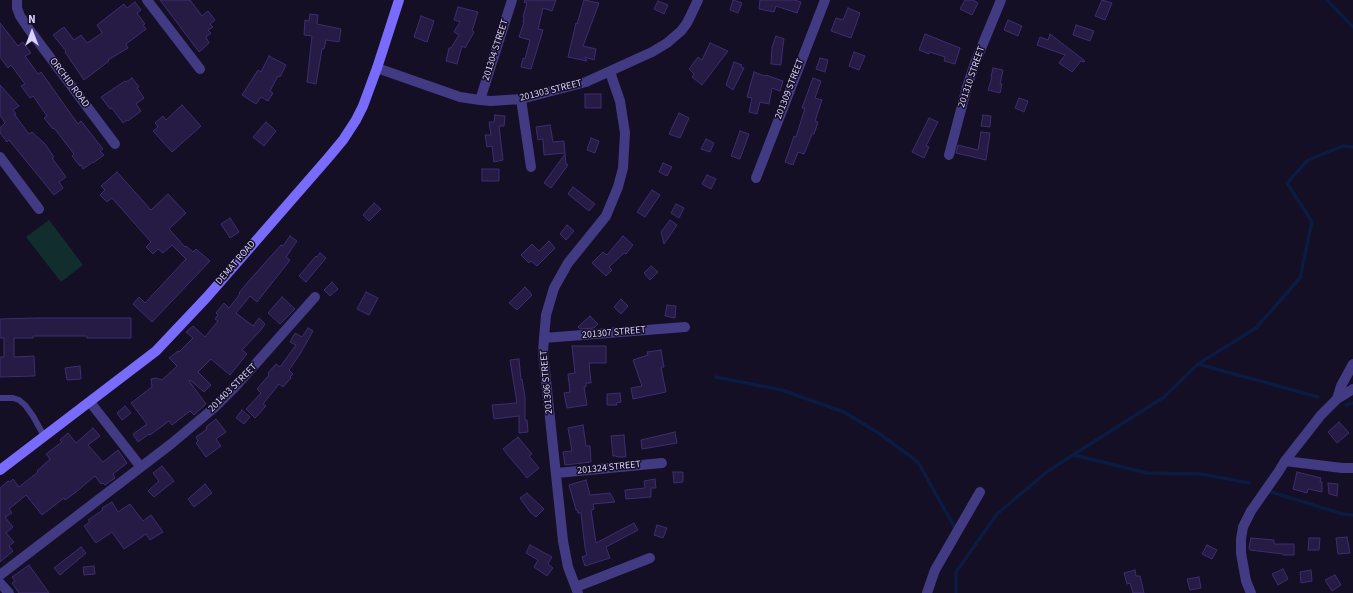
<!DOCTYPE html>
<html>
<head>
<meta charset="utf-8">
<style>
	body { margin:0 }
	#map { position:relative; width:1353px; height:593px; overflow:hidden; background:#140f24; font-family:"Source Sans 3",sans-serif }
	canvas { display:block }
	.north { position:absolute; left:12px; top:12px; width:40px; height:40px; -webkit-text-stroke:3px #140f24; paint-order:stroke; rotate:0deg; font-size:11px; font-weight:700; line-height:16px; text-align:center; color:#dbd3fe }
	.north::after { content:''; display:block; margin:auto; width:14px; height:18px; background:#dbd3fe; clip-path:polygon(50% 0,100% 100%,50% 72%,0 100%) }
</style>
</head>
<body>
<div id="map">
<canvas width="1353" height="593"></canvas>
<div class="north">N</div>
</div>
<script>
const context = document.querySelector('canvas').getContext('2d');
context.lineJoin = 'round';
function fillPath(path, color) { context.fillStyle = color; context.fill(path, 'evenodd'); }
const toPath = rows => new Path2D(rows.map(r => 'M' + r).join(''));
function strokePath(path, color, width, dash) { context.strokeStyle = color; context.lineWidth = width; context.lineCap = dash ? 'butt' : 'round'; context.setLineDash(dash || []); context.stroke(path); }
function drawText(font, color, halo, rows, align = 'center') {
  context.font = font + ' "Source Sans 3",sans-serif'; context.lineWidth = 3; context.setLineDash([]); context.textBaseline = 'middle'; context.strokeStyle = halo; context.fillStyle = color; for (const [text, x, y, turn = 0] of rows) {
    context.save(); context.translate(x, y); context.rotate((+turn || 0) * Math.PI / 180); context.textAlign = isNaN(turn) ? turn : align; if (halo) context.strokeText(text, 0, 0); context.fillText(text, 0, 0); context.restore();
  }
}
fillPath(toPath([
	[49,220,83,265,61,282,26,237]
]), '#122d2e');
strokePath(toPath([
	[1327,0,1353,27],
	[1198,364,1318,397],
	[716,377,782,390,844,412,880,434,918,462,956,530],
	[1346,405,1353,403],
	[1074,455,1147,473,1201,474,1249,483],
	[1271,492,1343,514,1353,515],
	[956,593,956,572,997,514,1048,471,1164,397,1198,364,1256,328,1300,278,1312,222,1287,183,1308,160,1343,146,1353,147]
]), '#0b1b42', 3.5);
const building = toPath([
	[160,0,190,0,202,16,208,11,215,20,210,24,213,27,208,30,211,33,206,37,209,43,199,52,160,0],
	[525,0,556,0,552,11,543,8,538,29,543,30,531,69,521,67,523,58,525,59,530,40,519,37,524,22,523,22,524,17,523,17,527,3,524,2,525,0],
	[584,0,599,3,583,46,596,49,594,60,585,57,587,61,568,57,576,23,577,24,584,0],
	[733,0,742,3,738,13,730,10,733,0],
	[760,0,794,0,801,2,797,13,776,6,774,12,759,9,760,0],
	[965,0,973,0,978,3,972,15,960,9,965,0],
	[1102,0,1112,3,1105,20,1095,16,1102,0],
	[658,1,668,5,664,14,654,9,658,1],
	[135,2,141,10,137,13,145,24,143,25,146,29,126,44,128,48,108,60,109,61,84,80,65,52,66,51,53,35,64,27,74,40,81,35,87,43,102,33,97,25,124,4,127,8,135,2],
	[458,7,478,12,472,31,474,32,465,48,462,46,457,64,446,61,449,48,451,48,459,35,454,32,460,22,454,20,458,7],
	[848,8,860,13,851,38,831,31,836,18,843,20,848,8],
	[310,14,318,15,317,24,341,29,339,42,326,40,324,49,322,49,316,84,307,82,312,36,304,35,305,20,309,21,310,14],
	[421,16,434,21,427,42,414,37,421,16],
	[1008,20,1022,26,1018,36,1004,30,1008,20],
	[0,23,18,46,23,42,31,53,25,56,38,74,41,72,78,124,81,121,103,149,100,151,104,155,93,163,93,162,83,169,81,165,80,166,72,156,74,154,54,128,53,129,44,118,47,116,33,96,30,98,21,86,25,84,11,65,8,68,0,57,0,23],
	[1076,25,1094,31,1090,41,1073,35,1076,25],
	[925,34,960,48,955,64,944,61,945,57,930,52,929,54,919,50,925,34],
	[1050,34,1085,61,1084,62,1081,61,1072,72,1059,63,1065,55,1037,45,1040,37,1048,40,1050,34],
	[776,36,784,39,783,45,781,65,771,64,772,47,776,36],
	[710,43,728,51,702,85,692,77,694,74,689,69,698,57,702,60,710,43],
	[854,52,865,56,859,70,849,66,854,52],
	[269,56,286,65,280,77,278,76,270,91,273,93,268,101,261,97,256,104,242,95,258,70,261,72,269,56],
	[820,58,828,60,825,72,816,69,820,58],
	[734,62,742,65,741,67,744,68,733,90,726,85,734,62],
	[993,68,1003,70,1000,84,1002,84,1000,93,988,90,992,77,991,77,993,68],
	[754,72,765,76,766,75,783,81,780,91,772,88,769,104,760,102,757,114,749,112,752,98,747,97,754,72],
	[132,78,139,87,137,88,144,98,136,104,141,111,128,121,127,120,123,123,112,108,110,109,101,97,125,81,126,82,132,78],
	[813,78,821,81,815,98,822,100,815,121,818,122,814,134,812,134,804,154,798,152,793,165,785,162,794,136,796,137,805,108,802,108,813,78],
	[0,85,19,106,13,110,16,114,14,114,29,134,32,132,45,144,54,157,52,158,66,177,59,182,63,188,54,195,9,140,7,142,0,133,0,128,5,123,0,115,0,85],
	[585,94,601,94,601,108,585,108,585,94],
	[1019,98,1028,101,1024,112,1015,108,1019,98],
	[182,105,201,126,172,152,153,131,158,127,155,123,163,116,166,120,182,105],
	[679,113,689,118,680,138,669,134,679,113],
	[495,115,505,116,504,126,499,126,503,160,494,162,492,146,487,147,485,135,491,135,489,122,494,122,495,115],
	[983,115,991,116,990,127,981,126,983,115],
	[929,118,938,122,926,146,929,147,924,158,912,152,929,118],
	[266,122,276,131,264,146,253,137,266,122],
	[550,125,553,142,564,141,565,153,544,155,543,139,538,140,536,127,550,125],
	[740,131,749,134,740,159,731,156,740,131],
	[981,132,990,133,986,160,956,153,958,145,978,150,981,132],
	[591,138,599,141,595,153,587,150,591,138],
	[706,139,714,143,710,152,701,149,706,139],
	[565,154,566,164,568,165,551,188,544,183,565,154],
	[663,163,672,167,667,176,659,172,663,163],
	[482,169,499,169,499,181,482,181,482,169],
	[117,172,151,210,168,194,186,213,169,229,185,247,186,246,193,252,196,249,210,261,152,322,133,304,139,297,145,303,186,259,172,245,163,253,158,249,153,254,146,247,151,242,112,198,107,202,100,195,105,190,101,186,117,172],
	[707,175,716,179,711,189,702,184,707,175],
	[573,187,595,204,589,211,568,194,573,187],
	[652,190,660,195,645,217,637,212,652,190],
	[374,203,381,209,369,221,363,215,374,203],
	[676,204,684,208,679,218,671,213,676,204],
	[230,218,239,232,230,238,221,224,230,218],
	[670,220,677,225,664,244,661,232,670,220],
	[567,225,574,231,566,240,560,234,567,225],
	[290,236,297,241,286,257,290,260,257,302,250,296,236,313,253,326,259,318,265,324,260,331,242,350,247,354,230,375,211,359,198,372,211,385,204,392,190,380,189,381,206,404,194,415,190,411,172,425,169,421,150,435,149,434,138,442,133,434,147,424,131,403,152,387,151,379,156,378,162,380,177,366,169,358,178,351,179,352,193,338,186,332,193,326,205,337,218,321,215,319,218,315,216,313,224,303,229,308,240,294,239,293,247,283,281,245,283,246,290,236],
	[623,236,633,245,626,254,624,253,609,267,612,270,606,276,592,263,603,252,607,255,623,236],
	[549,241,555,248,537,266,531,261,529,263,521,255,532,244,539,251,549,241],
	[320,253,326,258,306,282,299,276,316,256,317,257,320,253],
	[651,266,658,272,650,280,644,273,651,266],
	[332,282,338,289,330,296,324,290,332,282],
	[525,287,532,295,517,310,509,303,525,287],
	[366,292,378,298,369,315,357,309,366,292],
	[282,297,295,309,280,324,268,313,282,297],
	[621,299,628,306,621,314,614,307,621,299],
	[667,305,676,306,675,318,665,316,667,305],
	[590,316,598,324,594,328,580,329,578,327,590,316],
	[37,318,131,318,131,338,87,338,87,336,33,336,33,338,14,338,14,357,34,356,35,376,0,377,0,357,4,357,4,338,0,338,0,319,37,318],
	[308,328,313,331,300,354,289,370,293,374,290,377,291,378,283,387,279,384,263,404,266,406,255,418,246,409,261,393,257,389,269,375,268,373,276,364,280,367,296,345,290,342,295,333,302,337,308,328],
	[572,346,606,346,606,363,589,363,591,383,586,383,586,387,584,387,587,405,567,408,564,393,570,392,568,374,575,373,572,346],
	[661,350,664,367,661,367,666,392,633,399,631,388,642,386,633,360,648,355,647,352,661,350],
	[519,359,521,380,522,379,525,397,525,420,527,420,528,432,519,433,519,416,494,419,492,405,517,403,510,360,519,359],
	[80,366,81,379,67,380,65,368,80,366],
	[620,393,621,402,616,403,617,405,607,405,607,394,620,393],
	[125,406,131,413,122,420,117,413,125,406],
	[242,410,250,417,244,424,236,418,242,410],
	[216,419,226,432,216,439,221,446,206,457,196,443,198,441,196,437,207,429,206,427,216,419],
	[1339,422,1349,433,1337,443,1328,432,1339,422],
	[583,425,586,446,590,446,591,462,565,465,563,452,572,451,568,428,583,425],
	[93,428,100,436,88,445,103,462,118,450,127,463,113,474,115,478,105,485,103,483,101,484,95,476,76,492,65,500,64,498,42,515,26,495,9,509,12,513,5,517,13,527,6,533,14,542,9,546,13,551,0,562,0,488,8,481,10,482,13,479,19,487,38,472,37,471,50,459,46,454,62,442,60,440,68,433,76,443,93,428],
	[675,432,677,443,642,449,641,440,675,432],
	[624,435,626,457,617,457,616,456,613,456,611,436,624,435],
	[518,437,532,454,529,456,539,468,527,478,503,449,518,437],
	[162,466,174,481,154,497,148,491,159,481,153,473,162,466],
	[673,472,683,472,683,482,674,483,673,472],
	[1297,472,1321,478,1320,482,1322,482,1322,492,1308,489,1307,493,1293,489,1297,472],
	[655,479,656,488,651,488,651,497,626,499,625,490,645,488,644,481,655,479],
	[586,480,590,495,610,493,615,502,593,504,594,509,591,510,596,543,634,523,638,530,606,547,610,558,585,566,582,557,587,555,585,548,581,513,578,513,577,510,576,510,569,485,586,480],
	[1328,483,1338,484,1337,496,1329,494,1328,483],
	[205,484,212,493,194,507,188,499,205,484],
	[527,493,544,509,536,517,530,512,520,498,527,493],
	[112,502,118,512,130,504,143,521,151,515,163,532,150,540,146,534,124,549,112,532,96,543,84,526,90,522,88,520,103,510,102,508,112,502],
	[657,525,667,528,663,538,654,535,657,525],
	[1347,537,1350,553,1338,554,1336,538,1347,537],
	[1251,538,1274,540,1274,544,1294,544,1294,555,1283,555,1283,554,1250,550,1249,548,1251,538],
	[1309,538,1320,538,1319,550,1308,550,1309,538],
	[530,545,552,557,548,564,553,568,547,576,534,567,538,560,526,553,530,545],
	[1207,545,1217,550,1212,559,1202,554,1207,545],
	[81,547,86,553,60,575,54,568,81,547],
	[29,565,49,593,19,593,12,583,15,581,12,577,29,565],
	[94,566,95,574,84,575,83,567,94,566],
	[1283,569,1288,579,1278,585,1272,574,1283,569],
	[1135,570,1136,576,1140,576,1144,593,1133,593,1130,583,1127,584,1124,573,1135,570],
	[1311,570,1312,581,1301,583,1300,572,1311,570],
	[1335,575,1341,585,1332,591,1325,580,1335,575],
	[1199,577,1201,588,1190,590,1187,579,1199,577]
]);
fillPath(building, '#261b45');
strokePath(building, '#3f2d71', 1);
strokePath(toPath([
	[0,398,13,398,19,400,25,405,33,416,44,436]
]), '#423a83', 6);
strokePath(toPath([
	[17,0,17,8,20,16,28,28,115,144],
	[147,0,200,69],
	[377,68,460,97,480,100,491,101,521,99,586,82,652,52,667,43,681,31,687,23,698,0],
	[521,99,531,167],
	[480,100,512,0],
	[949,155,967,87,975,63,1001,0],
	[0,157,39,209],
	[756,178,825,0],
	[544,338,685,327],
	[1337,399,1341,386,1353,364],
	[90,402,140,466],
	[1285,461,1342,468,1353,468],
	[557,473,662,463],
	[0,575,171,444,214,408,235,387,315,297],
	[0,583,9,593],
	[576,587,650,558],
	[578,593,568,567,563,541,543,352,544,338,546,315,554,288,568,263,606,216,618,187,623,168,625,133,620,101,610,72],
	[927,593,935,570,980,492],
	[1251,593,1246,581,1241,553,1241,539,1243,527,1251,511,1279,471,1285,461,1321,415,1337,399,1353,389]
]), '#423a83', 10);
strokePath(toPath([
	[0,470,156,351,207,297,328,158,343,140,356,120,363,106,377,68,399,0]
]), '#796bfd', 10);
drawText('10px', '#dbd3fe', '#140f24', [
	["201304 STREET",496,50,-72],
	["201310 STREET",972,77,-71],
	["ORCHID ROAD",69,83,53],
	["201309 STREET",790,89,-69],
	["201303 STREET",551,91,-14],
	["DEMAT ROAD",236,263,-49],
	["201307 STREET",614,333,-5],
	["201306 STREET",547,382,-95],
	["201403 STREET",233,388,-45],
	["201324 STREET",609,468,-6]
]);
</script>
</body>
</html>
